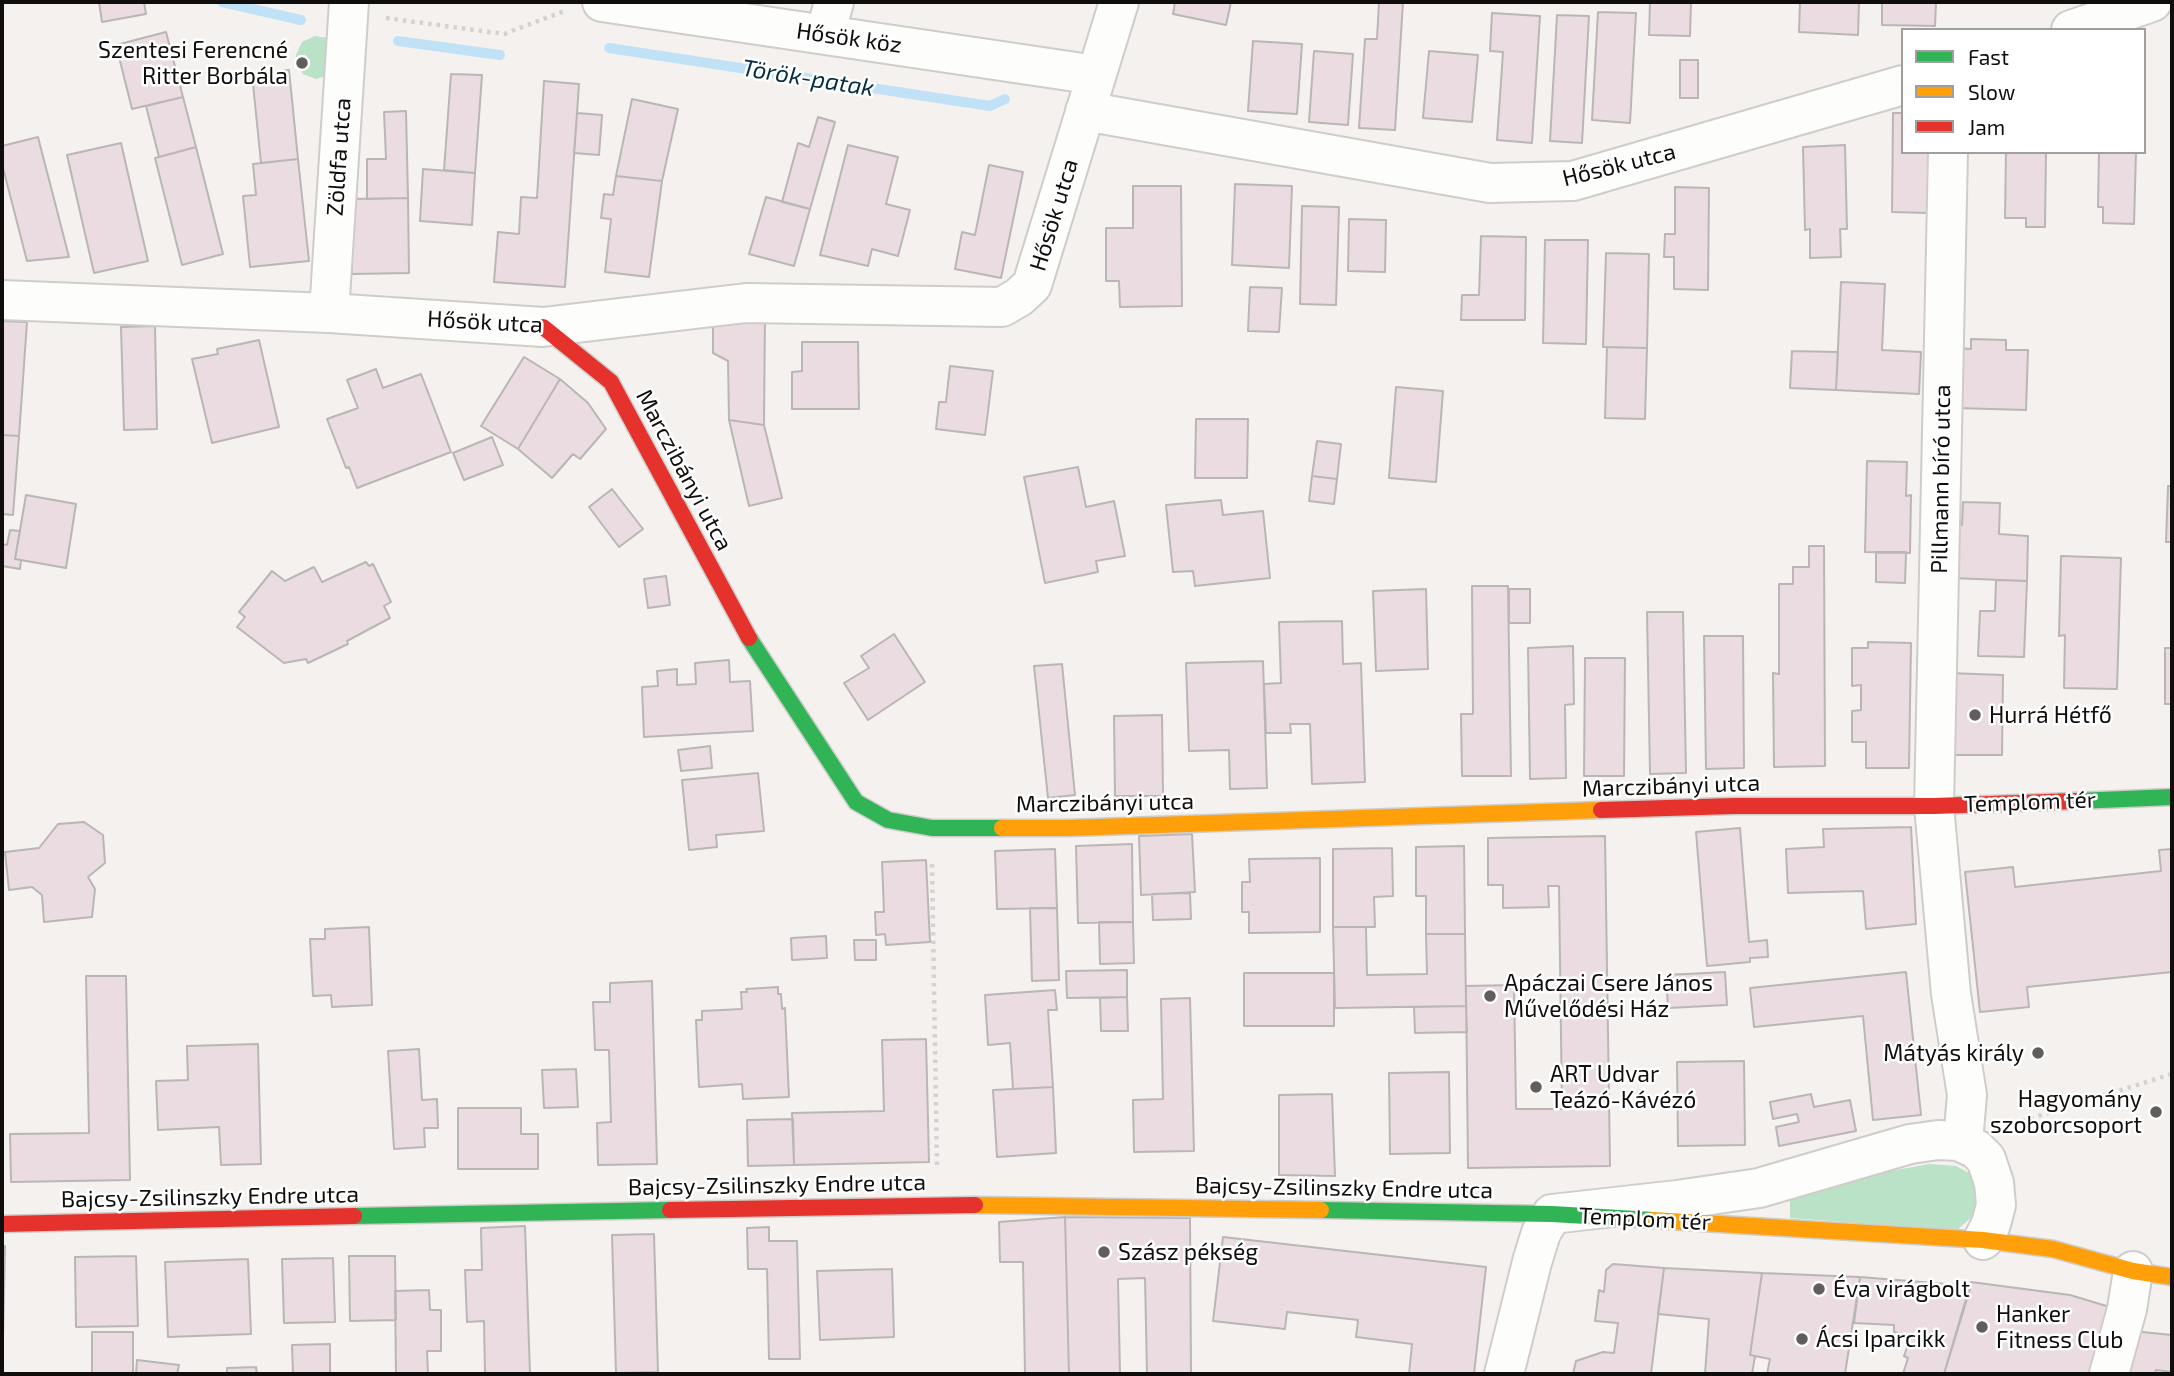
<!DOCTYPE html>
<html>
<head>
<meta charset="utf-8">
<style>
	body { margin:0 }
	#map { position:relative; width:2174px; height:1376px; overflow:hidden; background:#f4f1ee; font-family:"Exo 2",sans-serif }
	canvas { display:block }
	.frame { position:absolute; inset:0; border:4px solid #100e0d; pointer-events:none }
	.legend { position:absolute; left:1901px; top:28px; width:245px; height:126px; box-sizing:border-box; background:#fff; border:2px solid #9f9f9e; margin:0; padding:9px 12px; list-style:none; font-size:21px; color:#100e0d }
	.legend li { display:flex; align-items:center; gap:14px; height:35px }
	.legend b { width:35px; border:2px solid #9f9f9e }
</style>
</head>
<body>
<div id="map">
<canvas width="2174" height="1376"></canvas>
<div class="frame"></div>
<ul class="legend">
<li><b style="height:9px;background:#30b455"></b>Fast</li>
<li><b style="height:9px;background:#ff9f0a"></b>Slow</li>
<li><b style="height:9px;background:#e5322d"></b>Jam</li>
</ul>
</div>
<script>
const context = document.querySelector('canvas').getContext('2d');
context.lineJoin = 'round';
function fillPath(path, color) { context.fillStyle = color; context.fill(path, 'evenodd'); }
const toPath = rows => new Path2D(rows.map(r => 'M' + r).join(''));
function strokePath(path, color, width, dash) { context.strokeStyle = color; context.lineWidth = width; context.lineCap = dash ? 'butt' : 'round'; context.setLineDash(dash || []); context.stroke(path); }
function drawText(font, color, halo, rows, align = 'center') {
  context.font = font + ' "Exo 2",sans-serif'; context.lineWidth = 5; context.setLineDash([]); context.textBaseline = 'middle'; context.strokeStyle = halo; context.fillStyle = color; for (const [text, x, y, turn = 0] of rows) {
    context.save(); context.translate(x, y); context.rotate((+turn || 0) * Math.PI / 180); context.textAlign = isNaN(turn) ? turn : align; if (halo) context.strokeText(text, 0, 0); context.fillText(text, 0, 0); context.restore();
  }
}
fillPath(toPath([
	[315,36,328,38,330,75,316,79,303,74,296,62,296,55,302,42],
	[1929,1164,1956,1166,1971,1174,1977,1192,1975,1214,1957,1230,1790,1218,1790,1190]
]), '#bae2c6');
strokePath(toPath([
	[222,2,301,20],
	[398,41,500,55],
	[609,48,990,106,1005,99]
]), '#c1e2f6', 10);
const building = toPath([
	[99,2,144,2,146,14,102,22,99,2],
	[1175,2,1231,2,1226,25,1173,14,1175,2],
	[1379,2,1403,2,1395,130,1359,128,1365,39,1377,39,1379,2],
	[1650,2,1691,2,1690,36,1649,35,1650,2],
	[1800,2,1859,2,1858,35,1799,32,1800,2],
	[1882,2,1936,2,1935,26,1882,25,1882,2],
	[1598,12,1636,13,1630,123,1592,120,1598,12],
	[1492,13,1540,16,1532,143,1497,140,1503,52,1490,51,1492,13],
	[1557,15,1589,16,1582,143,1550,141,1557,15],
	[166,32,183,97,132,109,116,45,166,32],
	[1253,41,1302,44,1297,114,1248,111,1253,41],
	[1314,51,1353,54,1348,125,1309,122,1314,51],
	[1429,51,1478,55,1472,122,1423,118,1429,51],
	[1680,60,1698,60,1698,98,1680,98,1680,60],
	[289,70,298,159,261,163,252,74,289,70],
	[451,74,482,75,475,173,444,170,451,74],
	[544,81,579,84,565,287,494,282,498,232,519,234,521,197,537,198,544,81],
	[183,97,196,147,159,157,146,106,183,97],
	[632,99,678,109,662,181,616,176,632,99],
	[406,111,408,198,367,199,367,159,386,159,384,112,406,111],
	[577,113,602,115,599,155,574,153,577,113],
	[1893,113,1903,113,1903,152,1929,152,1928,213,1892,212,1893,113],
	[818,117,835,122,810,209,782,202,798,143,809,147,818,117],
	[38,137,69,257,27,261,2,164,2,146,38,137],
	[121,143,148,261,94,273,67,155,121,143],
	[848,145,898,157,886,204,910,210,898,256,872,249,868,266,820,255,848,145],
	[1845,145,1847,229,1840,229,1841,257,1810,258,1810,229,1805,230,1803,147,1845,145],
	[196,147,223,254,182,265,155,158,196,147],
	[2006,152,2046,152,2045,227,2026,227,2026,218,2005,218,2006,152],
	[2099,152,2136,152,2134,224,2103,223,2103,207,2098,207,2099,152],
	[298,159,309,261,250,267,243,196,256,195,253,164,298,159],
	[989,165,1023,172,1001,278,955,269,962,232,975,235,989,165],
	[423,169,475,173,472,225,420,221,423,169],
	[616,176,662,181,649,277,605,272,611,219,601,218,604,194,613,195,616,176],
	[1235,184,1292,186,1289,268,1232,265,1235,184],
	[1133,186,1181,186,1182,306,1120,307,1119,281,1106,281,1106,228,1133,228,1133,186],
	[1675,187,1709,188,1708,290,1674,289,1674,257,1664,257,1665,234,1675,234,1675,187],
	[766,197,810,209,794,266,749,254,766,197],
	[408,198,409,273,352,274,350,199,408,198],
	[1302,206,1339,207,1336,305,1300,304,1302,206],
	[1349,219,1386,220,1385,272,1348,271,1349,219],
	[1481,236,1526,237,1525,320,1461,320,1462,295,1479,295,1481,236],
	[1545,240,1588,240,1586,344,1543,343,1545,240],
	[1606,253,1649,254,1647,348,1603,347,1606,253],
	[1841,282,1885,284,1882,350,1921,352,1919,394,1836,390,1841,282],
	[1250,287,1282,288,1279,332,1248,331,1250,287],
	[713,311,765,312,764,425,729,420,728,361,713,353,713,311],
	[2,321,27,322,19,436,2,435,2,321],
	[155,326,157,429,124,430,121,327,155,326],
	[1971,339,2006,340,2006,350,2028,350,2026,410,1956,408,1958,348,1971,349,1971,339],
	[259,340,279,427,212,443,192,359,218,354,217,349,259,340],
	[802,342,858,342,859,409,792,409,792,372,802,371,802,342],
	[1607,347,1647,348,1645,419,1605,418,1607,347],
	[1792,351,1838,352,1836,390,1790,388,1792,351],
	[524,357,560,379,518,449,481,426,524,357],
	[950,366,993,371,985,435,936,429,939,402,946,402,950,366],
	[376,369,383,388,421,374,451,452,357,488,349,467,346,468,327,419,358,408,347,380,376,369],
	[560,379,588,403,606,429,580,459,573,454,552,478,518,449,560,379],
	[1396,387,1443,391,1436,482,1389,478,1396,387],
	[1196,419,1248,419,1247,478,1195,478,1196,419],
	[729,420,764,425,782,498,749,506,729,420],
	[2,435,19,436,13,515,2,514,2,435],
	[492,437,503,465,464,480,453,453,492,437],
	[1317,441,1341,444,1337,479,1312,476,1317,441],
	[1867,461,1907,462,1906,496,1911,495,1910,553,1865,552,1867,461],
	[1078,467,1086,507,1114,501,1125,556,1096,561,1098,572,1045,583,1024,477,1078,467],
	[1312,476,1337,479,1334,504,1309,501,1312,476],
	[2168,486,2172,486,2172,542,2166,542,2168,486],
	[612,489,643,529,619,547,589,507,612,489],
	[26,495,76,504,66,568,15,559,26,495],
	[1221,500,1223,515,1263,511,1270,578,1195,586,1193,571,1173,572,1166,505,1221,500],
	[1963,502,2000,503,1999,534,2028,536,2027,581,1951,578,1953,524,1962,525,1963,502],
	[10,530,20,531,15,559,21,560,20,569,2,566,2,544,7,545,10,530],
	[1809,546,1824,546,1825,766,1774,767,1773,673,1779,674,1779,584,1793,584,1793,567,1809,567,1809,546],
	[1876,552,1906,552,1905,583,1876,582,1876,552],
	[2061,556,2121,558,2117,689,2064,688,2065,635,2059,636,2061,556],
	[366,562,369,566,373,564,391,602,384,606,390,618,347,641,348,644,308,663,306,659,284,663,237,627,245,617,239,612,272,571,285,581,314,567,322,582,366,562],
	[666,576,670,605,648,608,644,579,666,576],
	[1996,580,2027,581,2024,657,1978,656,1980,611,1995,611,1996,580],
	[1472,586,1508,586,1511,776,1462,776,1461,714,1473,714,1472,586],
	[1426,589,1428,669,1376,671,1373,591,1426,589],
	[1509,589,1530,589,1530,623,1509,623,1509,589],
	[1647,612,1683,612,1686,773,1650,774,1647,612],
	[1342,621,1343,664,1361,663,1365,782,1312,784,1310,724,1290,724,1291,733,1266,733,1264,684,1281,683,1279,622,1342,621],
	[894,634,925,682,868,720,844,683,869,668,861,656,894,634],
	[1704,636,1743,636,1744,768,1706,769,1704,636],
	[1868,642,1911,643,1909,768,1866,768,1866,742,1852,742,1852,711,1861,710,1861,685,1852,686,1852,648,1868,648,1868,642],
	[1573,646,1574,704,1565,705,1566,778,1530,779,1528,648,1573,646],
	[2165,648,2172,648,2172,704,2165,704,2165,648],
	[1585,658,1625,658,1624,776,1584,776,1585,658],
	[729,660,730,682,750,681,753,731,644,737,642,687,658,686,657,671,677,669,677,685,696,684,695,663,729,660],
	[1263,661,1267,788,1230,789,1229,750,1189,751,1186,663,1263,661],
	[1062,664,1075,795,1048,798,1034,666,1062,664],
	[1948,673,2003,675,2002,755,1946,755,1948,673],
	[1162,715,1163,796,1115,796,1114,716,1162,715],
	[710,746,712,768,681,771,678,750,710,746],
	[758,773,764,831,716,835,717,847,689,850,682,780,758,773],
	[84,822,103,835,105,863,88,877,95,889,92,917,44,922,42,895,32,887,9,890,5,852,39,848,58,824,84,822],
	[1911,827,1916,924,1866,929,1863,891,1788,893,1786,849,1824,847,1823,829,1911,827],
	[1740,828,1749,942,1767,940,1768,957,1750,958,1750,962,1707,966,1696,832,1740,828],
	[1192,834,1195,892,1141,895,1139,836,1192,834],
	[1605,836,1610,1166,1468,1168,1466,986,1514,985,1516,1109,1562,1109,1559,886,1548,886,1549,907,1503,908,1503,885,1488,885,1488,838,1605,836],
	[1132,844,1133,922,1078,923,1076,846,1132,844],
	[1464,846,1465,934,1426,934,1426,896,1416,896,1416,847,1464,846],
	[1392,848,1393,896,1374,897,1375,927,1333,927,1333,849,1392,848],
	[1055,849,1057,908,997,909,995,851,1055,849],
	[2172,849,2172,972,2027,987,2029,1007,1980,1012,1965,872,2013,867,2015,887,2161,871,2159,850,2172,849],
	[1320,858,1320,932,1249,933,1249,912,1242,912,1242,882,1250,882,1249,859,1320,858],
	[926,860,930,942,886,945,885,934,876,935,875,912,884,912,882,862,926,860],
	[1190,893,1191,919,1153,920,1152,894,1190,893],
	[1030,908,1057,908,1059,980,1032,981,1030,908],
	[1099,922,1133,922,1134,963,1100,964,1099,922],
	[369,927,372,1005,332,1007,331,995,313,996,310,939,325,939,325,929,369,927],
	[1333,927,1366,927,1367,975,1427,974,1426,934,1465,934,1466,1006,1335,1008,1333,927],
	[826,936,827,958,792,960,791,938,826,936],
	[854,940,876,940,876,960,855,960,854,940],
	[1127,970,1127,997,1067,998,1066,971,1127,970],
	[1725,972,1727,1005,1668,1008,1666,975,1725,972],
	[1906,972,1921,1115,1873,1120,1863,1016,1754,1027,1750,988,1906,972],
	[1244,973,1334,973,1334,1026,1244,1026,1244,973],
	[86,976,126,976,130,1180,11,1182,10,1134,89,1133,86,976],
	[652,981,657,1164,598,1165,597,1123,611,1122,609,1050,595,1050,593,1002,610,1002,610,983,652,981],
	[778,987,778,994,781,994,782,1009,785,1008,789,1097,743,1099,742,1084,699,1087,696,1020,702,1020,702,1011,742,1009,741,992,747,992,746,989,778,987],
	[1055,990,1057,1010,1048,1010,1053,1087,1013,1089,1010,1043,988,1045,985,995,1055,990],
	[1127,997,1128,1031,1101,1031,1100,998,1127,997],
	[1190,998,1194,1151,1134,1152,1133,1100,1163,1099,1161,999,1190,998],
	[1466,1006,1467,1032,1415,1033,1414,1007,1466,1006],
	[926,1039,929,1162,794,1165,792,1113,884,1111,882,1040,926,1039],
	[258,1044,261,1164,221,1165,219,1127,158,1130,156,1081,188,1080,187,1046,258,1044],
	[419,1049,422,1100,437,1099,438,1128,424,1128,425,1147,394,1149,388,1051,419,1049],
	[1744,1061,1745,1145,1678,1146,1677,1062,1744,1061],
	[576,1069,578,1107,544,1108,542,1070,576,1069],
	[1449,1072,1450,1153,1390,1154,1389,1073,1449,1072],
	[1053,1087,1056,1153,997,1157,993,1090,1053,1087],
	[1332,1094,1335,1176,1279,1175,1279,1095,1332,1094],
	[1811,1094,1814,1107,1850,1100,1856,1131,1779,1146,1776,1127,1799,1122,1797,1114,1773,1119,1770,1102,1811,1094],
	[458,1108,521,1108,521,1134,538,1134,538,1169,458,1169,458,1108],
	[793,1119,794,1165,748,1166,747,1120,793,1119],
	[1065,1217,1069,1374,1025,1374,1023,1262,1000,1262,999,1222,1065,1217],
	[1065,1217,1190,1218,1191,1374,1147,1374,1145,1278,1118,1279,1120,1374,1069,1374,1065,1217],
	[525,1226,530,1374,485,1374,484,1321,467,1322,465,1270,482,1270,481,1228,525,1226],
	[769,1227,769,1241,797,1241,800,1359,769,1359,767,1269,748,1269,747,1228,769,1227],
	[654,1234,658,1372,616,1373,612,1235,654,1234],
	[1223,1237,1486,1267,1474,1374,1409,1374,1412,1344,1356,1337,1358,1320,1287,1312,1285,1329,1213,1321,1223,1237],
	[2,1246,5,1246,3,1337,2,1337,2,1246],
	[136,1256,138,1326,76,1327,75,1257,136,1256],
	[349,1256,395,1256,396,1320,350,1321,349,1256],
	[333,1258,335,1322,284,1323,282,1259,333,1258],
	[248,1259,251,1334,168,1337,165,1262,248,1259],
	[1613,1264,1664,1268,1651,1374,1573,1374,1576,1361,1603,1352,1614,1353,1618,1323,1595,1321,1599,1290,1604,1292,1606,1270,1613,1264],
	[1664,1268,1762,1273,1750,1355,1755,1356,1752,1374,1705,1374,1709,1319,1658,1314,1664,1268],
	[892,1269,894,1337,820,1340,817,1271,892,1269],
	[1762,1273,1860,1277,1845,1374,1767,1374,1770,1359,1750,1355,1762,1273],
	[1860,1277,1971,1286,1944,1374,1903,1374,1908,1358,1904,1356,1911,1336,1894,1332,1894,1325,1854,1323,1860,1277],
	[1971,1282,2070,1295,2113,1308,2095,1374,1944,1374,1971,1282],
	[429,1290,430,1310,441,1310,441,1351,427,1351,428,1374,396,1374,395,1291,429,1290],
	[2132,1331,2172,1335,2172,1372,2156,1370,2155,1374,2120,1374,2132,1331],
	[92,1332,133,1332,133,1373,92,1373,92,1332],
	[330,1344,330,1374,293,1374,292,1345,330,1344],
	[137,1360,179,1365,177,1374,136,1374,137,1360],
	[256,1367,257,1374,227,1374,227,1368,256,1367]
]);
fillPath(building, '#eadce1');
strokePath(building, '#b9b6b5', 2);
const street = toPath([
	[602,2,1096,75],
	[2071,30,2152,2],
	[825,35,834,2],
	[1085,111,1490,183,1573,181,1903,85],
	[1948,152,1934,806,1951,994,1967,1095,1964,1130,1958,1141],
	[2,300,329,313,543,327,746,303,1002,307,1019,297,1032,285,1119,2],
	[329,313,349,2],
	[1504,1374,1532,1262,1541,1233,1552,1214,1677,1200,1759,1188,1910,1144,1938,1140,1958,1141,1976,1149,1986,1159,1994,1183,1996,1205,1991,1224,1983,1240],
	[2109,1374,2127,1309,2133,1271]
]);
const fast = toPath([
	[749,638,856,802,888,820,932,828,1002,828],
	[2076,801,2172,797],
	[1321,1210,1552,1214,1653,1220],
	[354,1216,670,1210]
]);
const slow = toPath([
	[1002,828,1068,828,1601,810],
	[975,1205,1321,1210],
	[1653,1220,1983,1240,2053,1249,2133,1271,2172,1277]
]);
const jam = toPath([
	[543,327,611,382,749,638],
	[1601,810,1734,806,1934,806,2076,801],
	[670,1210,975,1205],
	[2,1224,354,1216]
]);
strokePath(street, '#cfcdca', 42);
strokePath(fast, '#cfcdca', 19);
strokePath(slow, '#cfcdca', 19);
strokePath(jam, '#cfcdca', 19);
strokePath(toPath([
	[386,18,504,34,567,10],
	[932,864,937,1166],
	[2006,1126,2172,1074]
]), '#d4d2d2', 4.5, [3.5, 5]);
strokePath(street, '#fdfdfc', 38);
strokePath(fast, '#30b455', 16);
strokePath(slow, '#ff9f0a', 16);
strokePath(jam, '#e5322d', 16);
for (const [x, y, r, color] of [
	[302,63,7,"#605d5c"],
	[1975,715,7,"#605d5c"],
	[1490,996,7,"#605d5c"],
	[2038,1053,7,"#605d5c"],
	[1536,1087,7,"#605d5c"],
	[2156,1112,7,"#605d5c"],
	[1104,1252,7,"#605d5c"],
	[1819,1289,7,"#605d5c"],
	[1982,1327,7,"#605d5c"],
	[1802,1339,7,"#605d5c"]
]) { const dot = new Path2D(); dot.arc(x, y, r, 0, 2 * Math.PI); context.fillStyle = color; context.fill(dot); strokePath(dot, '#fff', 2.5); }
drawText('23px', '#100e0d', '#fff', [
	["Hősök köz",849,38,8],
	["Zöldfa utca",339,157,-86],
	["Hősök utca",1619,165,-14],
	["Hősök utca",1054,215,-73],
	["Hősök utca",485,322,3],
	["Marczibányi utca",684,470,62],
	["Pillmann bíró utca",1941,479,-89],
	["Marczibányi utca",1671,786,-2],
	["Templom tér",2030,802,-2],
	["Marczibányi utca",1105,803,-1],
	["Bajcsy-Zsilinszky Endre utca",777,1185,-1],
	["Bajcsy-Zsilinszky Endre utca",1344,1188,1],
	["Bajcsy-Zsilinszky Endre utca",210,1197,-1],
	["Templom tér",1645,1219,3]
]);
drawText('23px', '#100e0d', '#fff', [
	["Szentesi Ferencné",288,50,"right"],
	["Ritter Borbála",288,76,"right"],
	["Hurrá Hétfő",1989,715],
	["Apáczai Csere János",1504,983],
	["Művelődési Ház",1504,1009],
	["Mátyás király",2024,1053,"right"],
	["ART Udvar",1550,1074],
	["Teázó-Kávézó",1550,1100],
	["Hagyomány",2142,1099,"right"],
	["szoborcsoport",2142,1125,"right"],
	["Szász pékség",1118,1252],
	["Éva virágbolt",1833,1289],
	["Hanker",1996,1314],
	["Fitness Club",1996,1340],
	["Ácsi Iparcikk",1816,1339]
], 'left');
drawText('italic 24px', '#062d41', '#fff', [
	["Török-patak",808,78,9]
]);
</script>
</body>
</html>
